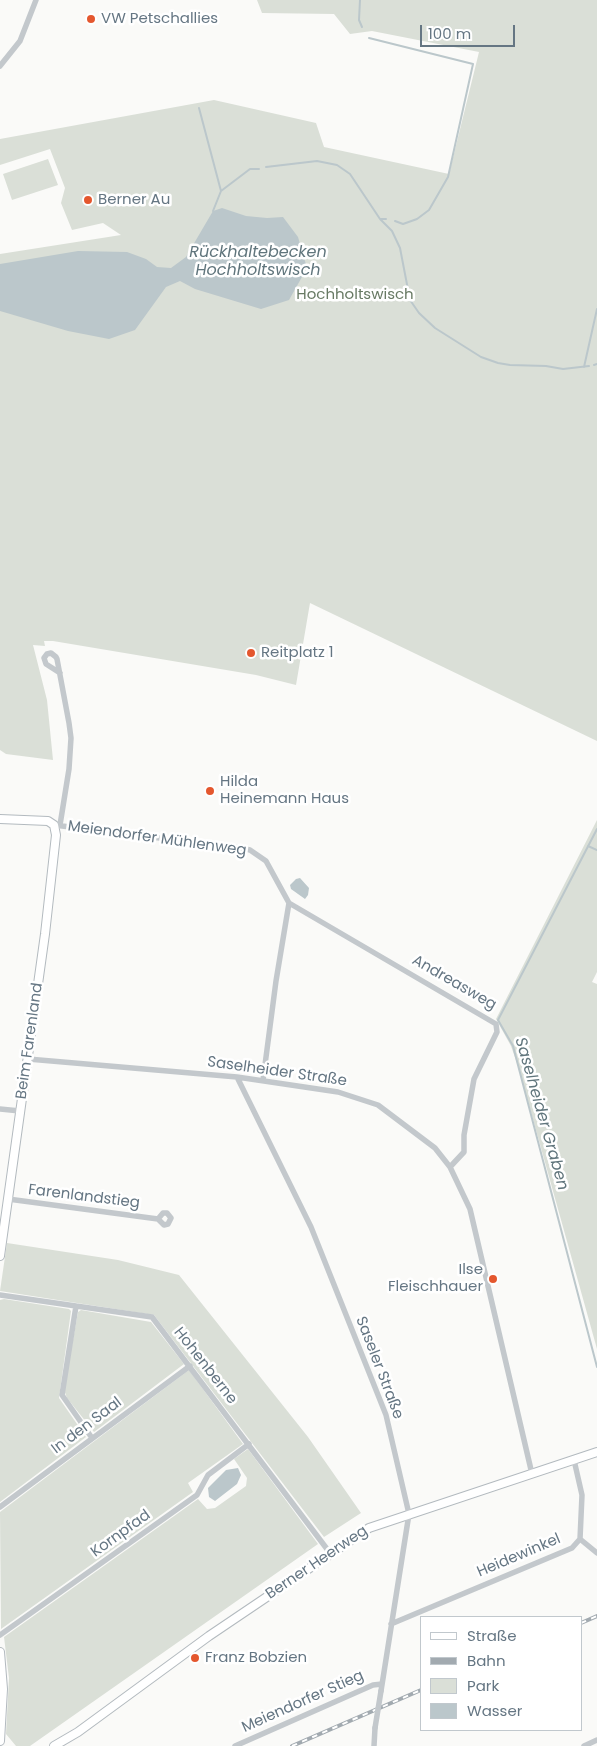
<!DOCTYPE html>
<html>
<head>
<meta charset="utf-8">
<style>
	body { margin:0 }
	#map { position:relative; width:597px; height:1746px; overflow:hidden; background:#fafaf8; font-family:Poppins,sans-serif }
	canvas { display:block }
	.legend { position:absolute; left:420px; top:1616px; width:162px; height:115px; box-sizing:border-box; background:#fff; border:1px solid #c1c8cd; margin:0; padding:6px 9px; list-style:none; font-size:15px; color:#657683 }
	.legend li { display:flex; align-items:center; gap:10px; height:25px }
	.legend b { width:25px; border:1px solid #c1c8cd }
	.scale { position:absolute; left:420px; top:25px; width:95px; height:22px; box-sizing:border-box; border:2px solid #657683; border-top:0; padding-left:6px; font-size:15px; line-height:18px; white-space:nowrap; color:#657683; -webkit-text-stroke:4px #fff; paint-order:stroke }
</style>
</head>
<body>
<div id="map">
<canvas width="597" height="1746"></canvas>
<ul class="legend">
<li><b style="height:6px;background:#fff"></b>Straße</li>
<li><b style="height:6px;background:#a2aab0"></b>Bahn</li>
<li><b style="height:14px;background:#dadfd7"></b>Park</li>
<li><b style="height:14px;background:#bbc7cb"></b>Wasser</li>
</ul>
<div class="scale">100 m</div>
</div>
<script>
const context = document.querySelector('canvas').getContext('2d');
context.lineJoin = 'round';
function fillPath(path, color) { context.fillStyle = color; context.fill(path, 'evenodd'); }
const toPath = rows => new Path2D(rows.map(r => 'M' + r).join(''));
function strokePath(path, color, width, dash) { context.strokeStyle = color; context.lineWidth = width; context.lineCap = dash ? 'butt' : 'round'; context.setLineDash(dash || []); context.stroke(path); }
function drawText(font, color, halo, rows, align = 'center') {
  context.font = font + ' Poppins,sans-serif'; context.lineWidth = 5; context.setLineDash([]); context.textBaseline = 'middle'; context.strokeStyle = halo; context.fillStyle = color; for (const [text, x, y, turn = 0] of rows) {
    context.save(); context.translate(x, y); context.rotate((+turn || 0) * Math.PI / 180); context.textAlign = isNaN(turn) ? turn : align; if (halo) context.strokeText(text, 0, 0); context.fillText(text, 0, 0); context.restore();
  }
}
fillPath(toPath([
	[257,0,597,0,597,741,310,603,296,685,256,675,53,641,44,641,45,646,33,645,47,700,53,760,6,754,0,750,0,254,121,235,103,223,72,230,61,203,65,188,50,149,0,165,0,139,214,100,316,123,324,147,449,174,479,52,372,31,350,34,334,14,262,13],
	[48,159,58,185,12,200,3,174],
	[597,820,597,972,592,982,597,984,597,1349,519,1069,511,1046,496,1019],
	[7,1243,118,1260,179,1275,308,1437,361,1513,324,1537,154,1315,0,1291],
	[4,1299,69,1309,71,1311,59,1398,86,1437,0,1502,0,1300],
	[81,1310,151,1322,184,1364,94,1432,67,1398,64,1390,78,1312],
	[189,1370,243,1444,188,1483,193,1492,1,1629,0,1512],
	[248,1449,318,1544,30,1746,16,1746,6,1734,9,1678,4,1637,198,1499,207,1509,215,1508,246,1486,247,1478,234,1459]
]), '#dadfd7');
fillPath(toPath([
	[222,208,246,216,267,218,283,217,298,237,307,268,289,300,261,309,195,289,180,281,166,287,135,330,109,339,68,331,0,311,0,264,78,251,127,252,146,259,157,267,171,268,186,257,213,211],
	[300,878,309,888,308,895,305,899,291,889,290,885,296,879],
	[238,1468,241,1475,237,1484,215,1501,209,1497,208,1488,226,1470]
]), '#bbc7cb');
strokePath(toPath([
	[360,0,359,20,362,27],
	[369,38,473,64,448,177,429,210,417,219,403,224,395,221],
	[199,108,221,191],
	[266,167,317,161,337,165,350,174,380,219,392,231,400,248,410,300,419,313,435,328,481,357,498,363,510,365,546,366,563,369,589,366],
	[213,211,221,191,250,169,259,169],
	[380,219,386,219],
	[594,365,597,364],
	[584,367,597,309],
	[597,829,498,1020,513,1046,597,1367],
	[588,846,597,850]
]), '#bbc7cb', 2);
const secondary = toPath([
	[0,819,48,821,54,825,56,835,45,934,0,1256],
	[0,1652,3,1689,0,1741],
	[54,1746,78,1732,209,1636,369,1528,597,1452]
]);
strokePath(secondary, '#b3babf', 10);
strokePath(toPath([
	[0,66,20,41,36,0],
	[60,673,46,664,44,658,47,654,51,653,56,657,57,659,69,723,71,738,69,769,60,825],
	[54,825,241,848,250,850,266,861,289,903,276,981,263,1080],
	[289,903,496,1024,497,1032,474,1079,464,1135,464,1152,450,1167],
	[28,1059,237,1077,338,1092,378,1105,435,1148,450,1167,470,1209,532,1474],
	[237,1077,311,1227,386,1415,409,1514,381,1691],
	[0,1109,20,1111],
	[8,1199,158,1219,164,1225,168,1224,171,1218,167,1213,163,1213,158,1219],
	[0,1295,152,1317,330,1553],
	[76,1306,62,1395,92,1438],
	[0,1507,190,1366],
	[580,1539,597,1553],
	[391,1624,572,1548,580,1539,582,1495,574,1460],
	[0,1635,197,1495,208,1475,249,1444],
	[235,1746,373,1685,382,1684],
	[374,1746,375,1728],
	[584,1746,597,1740]
]), '#c3c8cc', 5.5);
strokePath(secondary, '#fff', 8);
const rail = toPath([
	[581,1623,597,1616],
	[292,1746,421,1690]
]);
strokePath(rail, '#a2aab0', 4);
strokePath(rail, '#fff', 2, [5.5]);
strokePath(toPath([
	[375,1728,381,1691]
]), '#c3c8cc', 5.5);
for (const [x, y, r, color] of [
	[91,19,5,"#e4572e"],
	[88,200,5,"#e4572e"],
	[251,653,5,"#e4572e"],
	[210,791,5,"#e4572e"],
	[493,1279,5,"#e4572e"],
	[195,1658,5,"#e4572e"]
]) { const dot = new Path2D(); dot.arc(x, y, r, 0, 2 * Math.PI); context.fillStyle = color; context.fill(dot); strokePath(dot, '#fff', 2); }
drawText('15px', '#657683', '#fff', [
	["VW Petschallies",101,19],
	["Berner Au",98,200],
	["Reitplatz 1",261,653],
	["Hilda",220,782],
	["Heinemann Haus",220,799],
	["Ilse",483,1270,"right"],
	["Fleischhauer",483,1287,"right"],
	["Franz Bobzien",205,1658]
], 'left');
drawText('15px', '#687a64', '#fff', [
	["Hochholtswisch",355,295]
]);
drawText('15px', '#657683', '#fff', [
	["Meiendorfer Mühlenweg",157,839,8],
	["Andreasweg",454,983,30],
	["Beim Farenland",30,1041,-82],
	["Saselheider Straße",277,1072,8],
	["Farenlandstieg",84,1197,7],
	["Hohenberne",205,1366,52],
	["Saseler Straße",379,1368,69],
	["In den Saal",87,1426,-37],
	["Kornpfad",121,1534,-36],
	["Heidewinkel",519,1556,-23],
	["Berner Heerweg",317,1563,-34],
	["Meiendorfer Stieg",303,1702,-24]
]);
drawText('italic 16px', '#60757c', '#fff', [
	["Rückhaltebecken",258,253],
	["Hochholtswisch",258,271],
	["Saselheider Graben",541,1114,74]
]);
</script>
</body>
</html>
